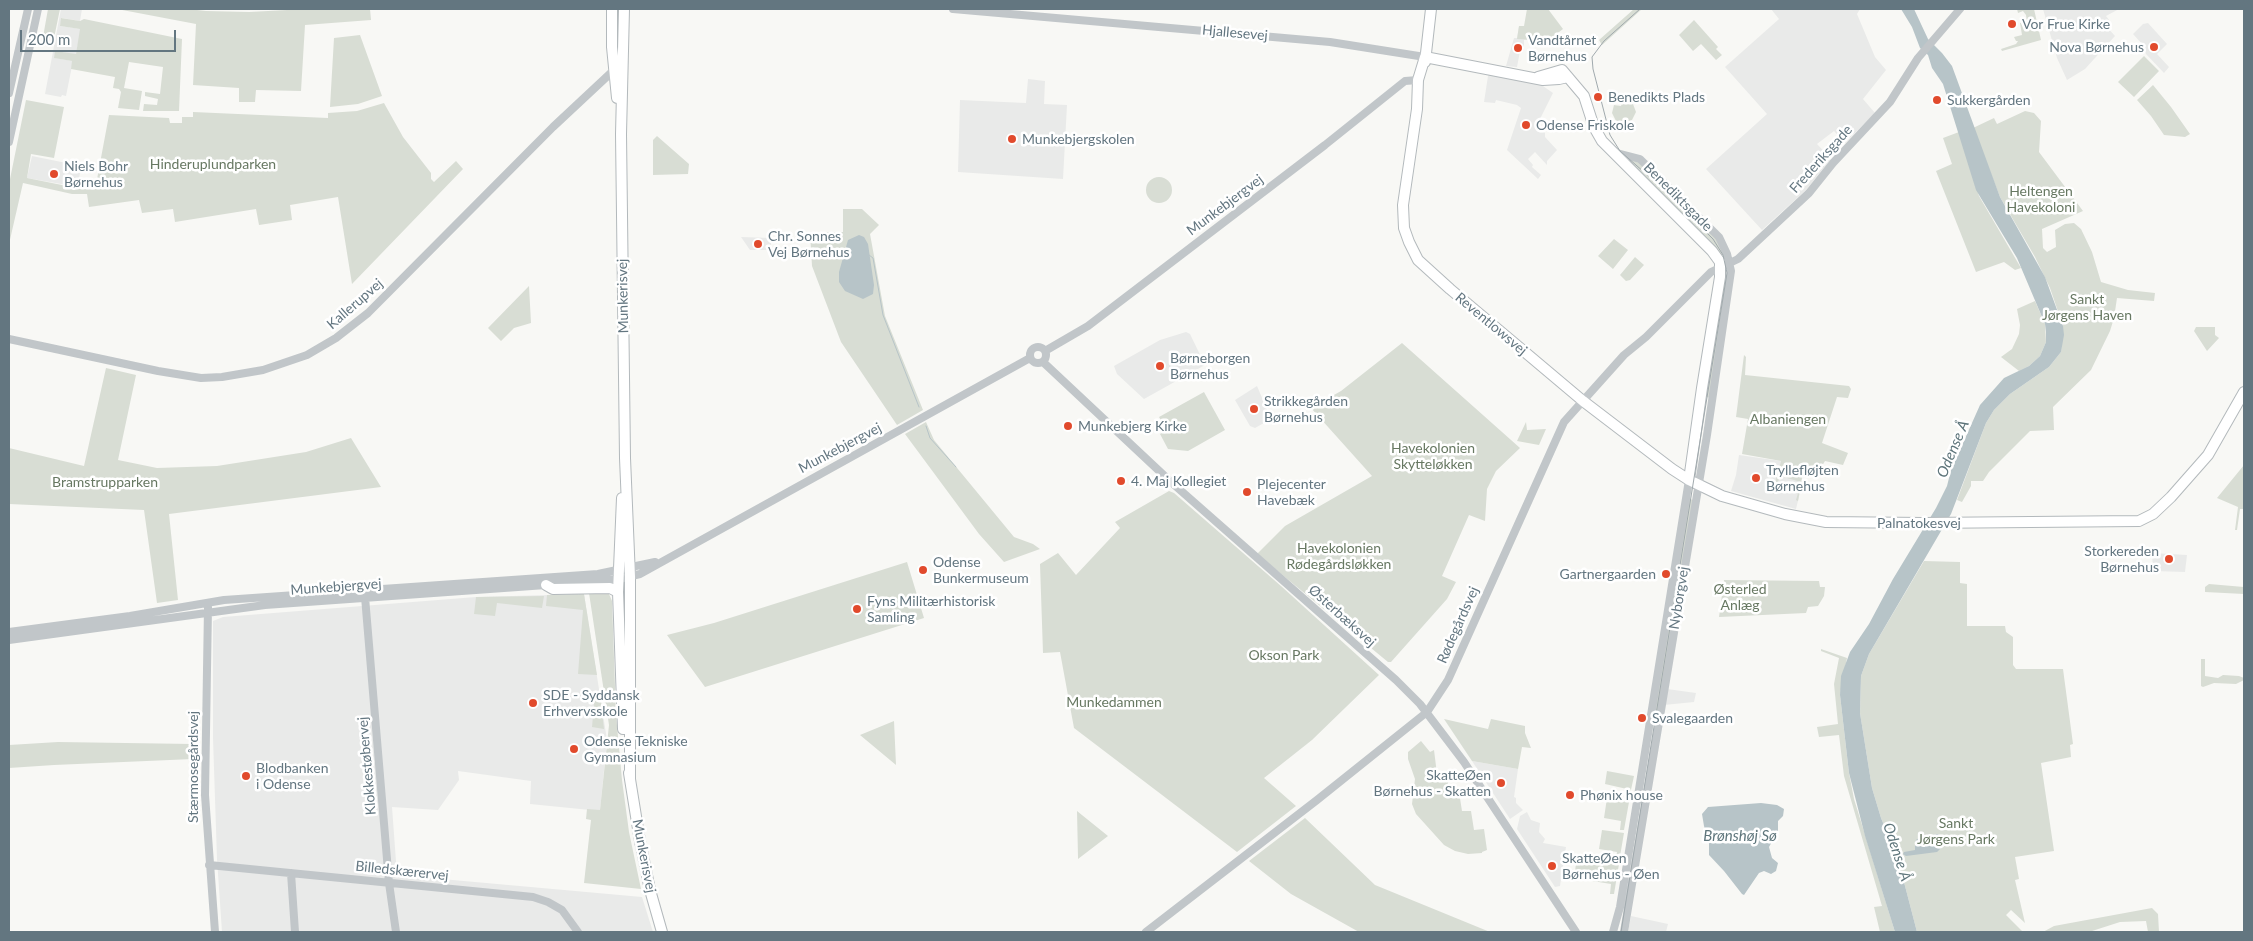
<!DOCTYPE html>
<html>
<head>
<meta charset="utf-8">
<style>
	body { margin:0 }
	#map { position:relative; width:2253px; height:941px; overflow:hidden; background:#f8f8f5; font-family:Lato,sans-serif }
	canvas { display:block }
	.frame { position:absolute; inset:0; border:10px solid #637680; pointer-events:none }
	.scale { position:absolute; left:20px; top:30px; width:156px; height:22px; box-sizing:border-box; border:2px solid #637680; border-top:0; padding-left:6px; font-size:15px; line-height:18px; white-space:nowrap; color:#637680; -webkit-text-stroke:4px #fff; paint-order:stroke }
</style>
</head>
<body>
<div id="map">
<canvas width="2253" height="941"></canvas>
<div class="frame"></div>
<div class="scale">200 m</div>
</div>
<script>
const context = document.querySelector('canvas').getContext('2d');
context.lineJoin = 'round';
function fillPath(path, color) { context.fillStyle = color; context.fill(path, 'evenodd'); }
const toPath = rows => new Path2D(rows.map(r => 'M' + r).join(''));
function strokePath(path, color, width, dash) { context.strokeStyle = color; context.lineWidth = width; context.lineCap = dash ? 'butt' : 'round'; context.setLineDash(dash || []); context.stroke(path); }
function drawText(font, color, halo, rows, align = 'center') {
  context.font = font + ' Lato,sans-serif'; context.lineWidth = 5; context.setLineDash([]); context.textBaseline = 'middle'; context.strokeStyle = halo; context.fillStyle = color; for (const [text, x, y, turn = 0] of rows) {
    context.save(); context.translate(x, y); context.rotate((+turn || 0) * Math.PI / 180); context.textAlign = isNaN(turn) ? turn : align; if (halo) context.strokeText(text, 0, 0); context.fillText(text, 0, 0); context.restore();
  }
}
fillPath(toPath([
	[61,9,82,9,80,21,62,18,60,26,81,29,76,55,55,51,55,58,73,61,66,96,62,95,61,97,45,94],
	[1771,9,1860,9,1857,14,1875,57,1886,70,1863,99,1875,113,1845,143,1834,131,1817,144,1831,159,1806,190,1762,230,1706,169,1767,114,1725,67,1779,19],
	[2043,9,2119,9,2106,16,2110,21,2106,26,2115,36,2085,69,2067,80,2057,58],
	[2148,23,2167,44,2157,54,2169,67,2164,73,2146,54,2142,44,2133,34,2143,24],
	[1519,26,1538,28,1537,40,1524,40,1524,50,1520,51,1517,67,1506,66,1514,38,1517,38],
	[1490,74,1540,84,1553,93,1536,127,1545,133,1545,137,1557,150,1547,161,1547,165,1535,152,1528,159,1533,165,1532,167,1541,175,1538,179,1507,150,1521,108,1517,105,1496,100,1495,103,1484,102,1488,76],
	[1028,79,1045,81,1044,104,1067,105,1063,179,958,172,960,100,1026,103],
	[32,156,81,166,79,179,97,183,95,190,27,178],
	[741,237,771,238,771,250,750,250],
	[1186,332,1190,334,1205,365,1144,399,1117,374,1114,366,1160,340],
	[1257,386,1271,419,1255,428,1250,426,1235,400],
	[1739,455,1781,461,1780,467,1803,472,1801,480,1803,481,1796,509,1731,491,1736,475],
	[2152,553,2187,555,2185,572,2153,571],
	[584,594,607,740,600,811,530,804,531,781,458,771,459,780,438,810,392,807,397,875,642,897,653,932,222,932,217,859,213,738,213,621,223,617,476,597],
	[1667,689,1696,693,1694,702,1664,705],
	[1472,761,1518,769,1514,797,1516,798,1516,803,1523,810,1510,819],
	[1527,812,1531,820,1540,823,1539,832,1545,839,1543,843,1566,847,1560,886,1555,887,1517,829,1520,816],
	[1631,916,1668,924,1666,932,1628,932]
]), '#e9eae9');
fillPath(toPath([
	[48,9,60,9,54,38,43,37],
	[117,9,188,9,206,11,249,12,306,9,370,9,371,20,305,25,301,91,256,90,255,102,239,102,239,88,193,85,196,24],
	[1527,9,1548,9,1563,29,1542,45,1536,44,1536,40,1517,39,1519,26,1524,26],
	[1634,9,1642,9,1602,45,1599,40],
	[2017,9,2034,9,2041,40,2002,51,2001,49,2016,44,2018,41,2016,41,2014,37,2022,35,2020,23,2027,22,2026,15,2023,11,2018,13],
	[61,18,80,21,84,19,182,39,179,111,143,111,144,104,157,105,158,99,145,96,145,92,160,94,163,67,129,62,124,88,142,91,139,110,118,108,121,92,119,89,113,88,115,77,71,69,72,61,54,58,55,51,76,54,80,29,60,26],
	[1694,20,1718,47,1716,49,1722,55,1716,60,1701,44,1693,51,1679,35],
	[360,35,382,96,358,104,330,107,334,38],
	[2144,56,2159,71,2134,97,2118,82],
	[2153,85,2171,107,2190,134,2185,137,2164,135,2151,116,2137,100],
	[26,100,64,107,54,158,31,154,27,178,67,186,95,190,109,115,169,118,170,123,182,123,182,117,193,117,193,112,328,118,328,113,357,111,384,103,403,137,431,173,431,179,434,182,456,161,463,169,352,284,338,197,290,205,292,220,259,225,256,209,175,222,173,209,142,213,139,200,89,207,87,194,72,194,23,183,9,244,9,184],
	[1623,100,1633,104,1636,112,1632,120,1624,124,1616,121,1612,113,1614,105,1621,106],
	[2025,111,2034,113,2041,121,2039,152,2083,211,2042,229,2043,248,2047,252,2056,247,2055,230,2065,224,2074,223,2081,229,2092,252,2101,282,2128,290,2155,293,2154,301,2117,298,2114,318,2110,331,2091,370,2053,407,2054,430,2030,431,1989,472,1983,481,1971,481,1971,486,1962,502,1957,500,1986,423,1994,410,2010,394,2049,367,2061,352,2063,326,2050,288,2035,257,2000,197,1973,128,1994,118,1997,124],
	[1959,132,1979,196,2021,268,2015,270,2004,262,1976,272,1936,171,1952,164,1943,138],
	[657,136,689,164,688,174,653,175,653,140],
	[1621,158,1638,161,1711,230,1725,254,1720,256],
	'1146 190a13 13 0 1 1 26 0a13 13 0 1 1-26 0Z',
	[843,209,862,209,879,225,870,234,885,316,923,410,897,425,841,342,812,266,810,232,843,232],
	[1614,239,1628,250,1613,269,1598,256],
	[1635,257,1644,265,1630,280,1626,281,1620,275],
	[1722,279,1728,280,1711,398,1702,396],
	[529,286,531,323,514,328,501,341,488,328],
	[2035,301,2045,324,2046,342,2040,356,2029,366,2019,371,2001,357,2012,349,2019,334,2020,325,2017,309],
	[2196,327,2215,327,2215,335,2219,338,2207,351,2194,331],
	[1402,343,1520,448,1496,471,1487,489,1485,521,1469,515,1442,576,1456,582,1447,599,1391,662,1388,662,1257,554,1285,526,1372,476,1311,408,1341,391],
	[1744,355,1746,357,1745,375,1849,386,1851,389,1848,398,1837,397,1822,443,1848,453,1843,465,1825,461,1817,474,1803,472,1798,501,1796,500,1801,482,1780,476,1774,494,1770,492,1773,482,1775,483,1781,461,1742,454,1748,419,1736,417],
	[106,368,136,375,118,460,157,468,217,466,306,452,351,438,381,487,169,514,178,600,157,603,144,510,9,504,9,448,84,466],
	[1204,392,1225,430,1188,451,1168,449,1160,434,1167,430,1159,417],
	[926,422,934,440,1014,537,1033,544,1040,549,1004,562,979,534,905,434],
	[1526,422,1527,430,1546,429,1539,445,1517,441],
	[2244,465,2243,509,2240,509,2237,530,2235,530,2238,507,2217,498],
	[1169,491,1174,493,1281,586,1379,675,1312,740,1264,778,1296,806,1237,852,1074,728,1060,652,1043,653,1040,564,1058,553,1076,575,1120,528,1115,522],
	[1688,498,1693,500,1656,726,1650,725],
	[1924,561,1960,562,1960,583,1967,584,1967,626,2005,626,2006,632,2013,637,2013,665,2016,669,2063,669,2073,744,2070,745,2071,757,2041,763,2054,851,2015,857,2019,879,2015,880,2025,923,2011,910,2006,915,2023,932,1917,932,1898,859,1881,818,1872,788,1860,713,1861,676,1869,654],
	[907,562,924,618,705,687,667,635,714,623],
	[1724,580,1819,581,1820,587,1825,587,1824,596,1818,606,1808,607,1806,613,1719,617],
	[2209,584,2244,587,2244,594,2205,592,2205,587],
	[589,593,609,594,612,601,616,715,622,780,629,832,641,889,584,883,591,820,586,819,587,809,600,810,609,725],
	[584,594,597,675,578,674,583,610,546,606,547,595],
	[544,596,542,608,497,603,495,616,474,614,476,597],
	[1821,649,1847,658,1840,695,1849,773,1854,799,1895,932,1880,932,1874,907,1882,906,1844,776,1839,735,1819,737,1817,727,1838,724,1834,684,1839,658,1821,651],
	[2201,659,2205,659,2205,676,2218,678,2223,675,2239,676,2244,678,2244,680,2236,684,2214,683,2203,687,2201,686],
	[595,692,600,692,604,729,592,727],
	[1444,719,1488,729,1491,719,1525,726,1525,733,1531,748,1522,747,1518,769,1472,761],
	[894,721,896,765,860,735],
	[1421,741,1430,752,1434,750,1437,774,1447,773,1449,793,1459,792,1462,811,1471,811,1474,830,1484,829,1487,850,1482,852,1482,853,1468,854,1455,851,1444,845,1416,814,1412,804,1415,779,1408,759,1408,752],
	[58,742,193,744,193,759,54,765,9,768,9,745],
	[1607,771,1634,776,1629,799,1625,799,1627,789,1605,784],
	[1607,798,1629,802,1624,830,1620,830,1621,821,1604,818],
	[1077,811,1108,836,1078,859,1078,857],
	[1305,818,1375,885,1490,932,1359,932,1291,894,1249,861],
	[1602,830,1624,833,1619,862,1615,861,1617,852,1599,849],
	[1577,857,1619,864,1614,894,1610,894,1611,884,1574,878],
	[2152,908,2158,914,2159,932,2148,932,2146,921,2120,922,2089,932,2043,932,2054,926]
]), '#d8ddd4');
fillPath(toPath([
	[1901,9,1914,9,1928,39,1942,53,1952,66,2000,197,2045,277,2063,326,2064,335,2061,352,2049,367,2010,394,1994,410,1986,423,1951,514,1869,654,1861,676,1860,713,1872,788,1881,818,1898,859,1917,932,1895,932,1865,836,1849,773,1840,695,1841,676,1850,652,1869,624,1893,579,1936,508,1947,486,1951,470,1980,405,2004,378,2029,366,2040,356,2046,342,2046,332,2045,324,2017,258,1976,190,1943,84,1932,68,1928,55,1920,48,1912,27],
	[859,235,864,237,868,244,874,285,873,294,863,299,845,291,839,282,839,272,848,240],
	[1761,803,1777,805,1784,809,1783,816,1778,821,1778,831,1769,847,1772,858,1778,863,1776,871,1771,874,1764,871,1759,873,1744,895,1742,894,1724,871,1709,855,1709,842,1704,826,1702,814,1708,807],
	[1937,834,1943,836,1940,839,1944,841,1943,846,1937,852,1906,856,1903,854,1904,852,1915,850,1915,842,1917,839]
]), '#b7c4c8');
strokePath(toPath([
	[869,255,873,258,883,315,919,407],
	[926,426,930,438,956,467]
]), '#b7c4c8', 1);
const major = toPath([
	[612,9,612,47,617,98],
	[624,9,621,134,625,458,630,577,630,778],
	[1425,57,1418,80,1417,109,1403,205,1404,228,1409,242,1418,260,1450,289,1583,401,1672,469,1689,480,1722,496,1785,514,1826,522,1923,523,2139,521,2153,514,2171,497,2208,455,2244,392],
	[1425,57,1543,80,1559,79,1568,77],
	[1425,62,1431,9],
	[1538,77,1562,70,1584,96,1594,127,1602,141,1712,251,1720,262,1720,277,1702,388,1689,480],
	[622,498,618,592,623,729],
	[546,585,553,589,610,588,618,592],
	[629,773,640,841,650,890,662,932]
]);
strokePath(major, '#b3b9bc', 12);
strokePath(toPath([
	[953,9,1330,42,1425,57],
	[9,93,28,9],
	[9,142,38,9],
	[1613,152,1640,159,1719,237,1727,254,1731,271,1707,435,1624,932],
	[9,339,158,371,201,378,222,377,263,370,307,355,336,338,368,313,553,127,614,70],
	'1030 355a8 8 0 1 1 16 0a8 8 0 1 1-16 0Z',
	[1045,351,1088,326,1325,145,1405,81,1418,80],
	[1043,362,1171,482,1396,680,1420,704,1464,762,1576,932],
	[365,597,389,883,396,932],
	[208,607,205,795,215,932],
	[9,632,130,616,224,600,598,574,655,562],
	[9,640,265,605,546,585,619,579,640,574,1030,358],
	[209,865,533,897,548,902,562,910,578,932],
	[291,873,295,932],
	[1146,932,1317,800,1427,712,1448,680,1564,422,1624,355,1646,337,1711,272,1738,259,1809,193,1833,163,1890,102,1918,58,1960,9],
	[1613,932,1620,907,1689,480]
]), '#c1c6c9', 8);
strokePath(major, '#fff', 10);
strokePath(toPath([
	[1621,932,1727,273,1723,255,1713,239,1653,180,1620,151,1610,135,1593,69,1592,57,1604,41,1640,9]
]), '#a0a9ad', 1);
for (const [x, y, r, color] of [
	[2012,24,5,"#e14a2c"],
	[2154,47,5,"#e14a2c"],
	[1518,48,5,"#e14a2c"],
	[1598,97,5,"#e14a2c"],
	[1937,100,5,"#e14a2c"],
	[1526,125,5,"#e14a2c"],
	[1012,139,5,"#e14a2c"],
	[54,174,5,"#e14a2c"],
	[758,244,5,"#e14a2c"],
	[1160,366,5,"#e14a2c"],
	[1254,409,5,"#e14a2c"],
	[1068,426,5,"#e14a2c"],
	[1756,478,5,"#e14a2c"],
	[1121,481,5,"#e14a2c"],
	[1247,492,5,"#e14a2c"],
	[2169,559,5,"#e14a2c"],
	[923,570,5,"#e14a2c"],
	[1666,574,5,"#e14a2c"],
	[857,609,5,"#e14a2c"],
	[533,703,5,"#e14a2c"],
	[1642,718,5,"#e14a2c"],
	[574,749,5,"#e14a2c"],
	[246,776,5,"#e14a2c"],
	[1501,783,5,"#e14a2c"],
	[1570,795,5,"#e14a2c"],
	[1552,866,5,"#e14a2c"]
]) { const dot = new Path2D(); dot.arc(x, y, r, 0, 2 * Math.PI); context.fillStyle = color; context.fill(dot); strokePath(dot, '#fff', 2); }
drawText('14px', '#637680', '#fff', [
	["Vor Frue Kirke",2022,24],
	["Vandtårnet",1528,40],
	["Børnehus",1528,56],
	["Nova Børnehus",2144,47,"right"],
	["Benedikts Plads",1608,97],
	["Sukkergården",1947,100],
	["Odense Friskole",1536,125],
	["Munkebjergskolen",1022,139],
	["Niels Bohr",64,166],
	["Børnehus",64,182],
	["Chr. Sonnes",768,236],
	["Vej Børnehus",768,252],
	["Børneborgen",1170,358],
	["Børnehus",1170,374],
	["Strikkegården",1264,401],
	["Børnehus",1264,417],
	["Munkebjerg Kirke",1078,426],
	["Tryllefløjten",1766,470],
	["Børnehus",1766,486],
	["4. Maj Kollegiet",1131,481],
	["Plejecenter",1257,484],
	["Havebæk",1257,500],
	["Storkereden",2159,551,"right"],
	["Børnehus",2159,567,"right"],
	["Odense",933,562],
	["Bunkermuseum",933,578],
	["Gartnergaarden",1656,574,"right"],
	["Fyns Militærhistorisk",867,601],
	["Samling",867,617],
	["SDE - Syddansk",543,695],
	["Erhvervsskole",543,711],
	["Svalegaarden",1652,718],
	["Odense Tekniske",584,741],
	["Gymnasium",584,757],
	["Blodbanken",256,768],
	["i Odense",256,784],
	["SkatteØen",1491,775,"right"],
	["Børnehus - Skatten",1491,791,"right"],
	["Phønix house",1580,795],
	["SkatteØen",1562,858],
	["Børnehus - Øen",1562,874]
], 'left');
drawText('14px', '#637680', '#fff', [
	["Hjallesevej",1235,33,5],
	["Frederiksgade",1821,159,-48],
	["Benediktsgade",1678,197,45],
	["Munkebjergvej",1225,205,-37],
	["Munkerisvej",623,296,-91],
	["Kallerupvej",355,304,-41],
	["Reventlowsvej",1491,324,40],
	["Munkebjergvej",840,448,-28],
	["Palnatokesvej",1919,523],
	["Munkebjergvej",336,587,-4],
	["Nyborgvej",1679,598,-81],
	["Østerbæksvej",1342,616,42],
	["Rødegårdsvej",1458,625,-66],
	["Klokkestøbervej",367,766,-95],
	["Stærmosegårdsvej",193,767,-90],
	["Munkerisvej",644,856,79],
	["Billedskærervej",402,871,6]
]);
drawText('14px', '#677862', '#fff', [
	["Hinderuplundparken",213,164],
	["Heltengen",2041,191],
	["Havekoloni",2041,207],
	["Sankt",2087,299],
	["Jørgens Haven",2087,315],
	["Albaniengen",1788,419],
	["Havekolonien",1433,448],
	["Skytteløkken",1433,464],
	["Bramstrupparken",105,482],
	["Havekolonien",1339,548],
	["Rødegårdsløkken",1339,564],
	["Østerled",1740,589],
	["Anlæg",1740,605],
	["Okson Park",1284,655],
	["Munkedammen",1114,702],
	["Sankt",1956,823],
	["Jørgens Park",1956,839]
]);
drawText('italic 15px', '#5e757b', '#fff', [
	["Odense Å",1953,449,-67],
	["Brønshøj Sø",1740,836],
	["Odense Å",1897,852,72]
]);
</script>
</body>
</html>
